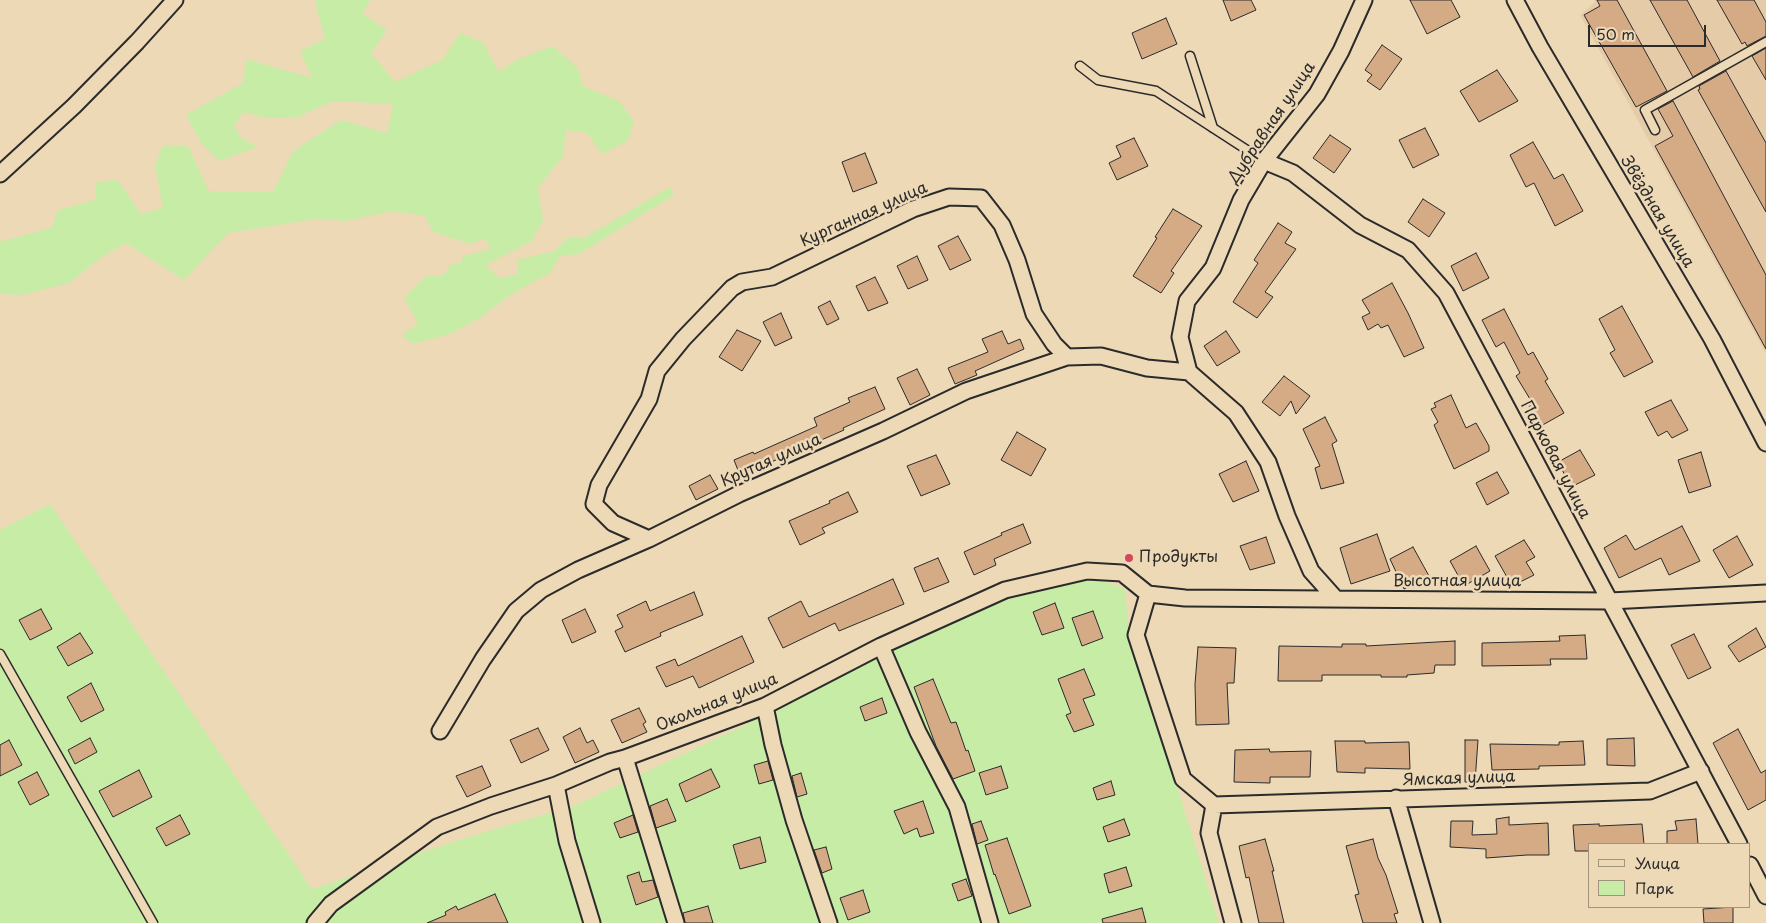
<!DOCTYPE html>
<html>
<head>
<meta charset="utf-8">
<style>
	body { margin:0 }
	#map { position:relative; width:1766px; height:923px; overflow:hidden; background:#eed9b7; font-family:"Playpen Sans",sans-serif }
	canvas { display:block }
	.legend { position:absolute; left:1588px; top:843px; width:162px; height:65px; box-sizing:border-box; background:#eed9b7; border:1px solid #a0937f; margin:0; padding:6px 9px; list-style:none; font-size:15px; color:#2b2b2b }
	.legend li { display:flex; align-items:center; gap:10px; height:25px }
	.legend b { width:25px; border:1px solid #a0937f }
	.scale { position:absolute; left:1588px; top:25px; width:118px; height:22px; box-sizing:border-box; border:2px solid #2b2b2b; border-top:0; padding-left:6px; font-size:15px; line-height:18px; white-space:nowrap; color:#2b2b2b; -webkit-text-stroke:4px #eed9b7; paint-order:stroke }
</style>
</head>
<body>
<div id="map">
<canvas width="1766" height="923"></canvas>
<ul class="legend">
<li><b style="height:6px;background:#eed9b7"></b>Улица</li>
<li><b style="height:14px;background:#c6eca6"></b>Парк</li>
</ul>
<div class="scale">50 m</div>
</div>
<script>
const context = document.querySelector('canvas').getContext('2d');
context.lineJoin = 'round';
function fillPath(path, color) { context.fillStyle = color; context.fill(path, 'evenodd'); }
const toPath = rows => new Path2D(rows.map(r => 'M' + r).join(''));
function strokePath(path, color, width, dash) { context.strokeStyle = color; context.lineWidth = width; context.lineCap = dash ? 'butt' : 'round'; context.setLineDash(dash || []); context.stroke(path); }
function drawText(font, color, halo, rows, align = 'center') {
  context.font = font + ' "Playpen Sans",sans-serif'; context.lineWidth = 5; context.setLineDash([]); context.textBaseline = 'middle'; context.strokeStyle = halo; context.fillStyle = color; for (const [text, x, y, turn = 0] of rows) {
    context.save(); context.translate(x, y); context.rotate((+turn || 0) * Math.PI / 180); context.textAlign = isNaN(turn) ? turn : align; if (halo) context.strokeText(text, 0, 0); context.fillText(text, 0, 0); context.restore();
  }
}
fillPath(toPath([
	[1594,0,1766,0,1766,354,1580,15,1595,2]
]), '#e6cba8');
fillPath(toPath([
	[317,0,370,0,363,14,387,30,371,53,395,82,442,60,460,33,483,42,499,72,516,60,553,46,578,68,583,86,619,101,634,121,628,141,602,154,587,133,566,130,563,156,538,188,543,220,532,241,485,265,499,278,517,274,517,260,554,251,567,238,584,238,670,187,674,195,579,254,560,256,550,273,510,295,481,317,452,333,414,344,402,336,418,323,404,298,427,275,443,276,452,263,460,264,463,256,491,249,485,238,470,244,433,232,425,216,392,211,346,221,315,219,228,233,184,280,126,243,100,258,69,283,22,295,0,294,0,242,52,227,58,210,96,200,95,183,117,179,141,214,163,208,155,166,163,145,188,146,209,191,273,192,293,151,341,120,387,133,393,104,334,101,297,117,265,118,244,112,234,125,240,137,258,147,219,161,201,143,186,115,243,83,246,59,312,78,300,51,325,39,315,2],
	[50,504,312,889,459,840,576,805,777,710,970,610,1090,576,1125,589,1129,631,1219,923,0,923,0,530]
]), '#c6eca6');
const building = toPath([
	[1223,0,1251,0,1256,10,1231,21,1223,0],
	[1410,0,1451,0,1460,17,1427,34,1410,0],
	[1597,0,1617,0,1667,91,1636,107,1584,15,1600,6,1597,0],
	[1650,0,1687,0,1720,61,1693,77,1650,0],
	[1717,0,1754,0,1766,22,1766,36,1747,46,1745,42,1742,44,1717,0],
	[1166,18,1177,44,1142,59,1132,33,1166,18],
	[1382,45,1402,59,1380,90,1367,81,1372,75,1365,70,1382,45],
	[1766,48,1766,80,1752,56,1766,48],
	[1497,70,1518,101,1479,122,1460,91,1497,70],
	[1726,71,1766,143,1766,212,1698,90,1700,89,1699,86,1726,71],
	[1673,101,1766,275,1766,349,1655,146,1673,136,1658,109,1673,101],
	[1425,128,1439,155,1413,168,1399,140,1425,128],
	[1330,135,1351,149,1334,173,1313,158,1330,135],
	[1134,138,1148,166,1117,180,1109,163,1121,157,1116,146,1134,138],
	[1533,142,1554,179,1563,174,1583,211,1555,226,1534,183,1526,187,1510,155,1533,142],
	[865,153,877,183,853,192,842,162,865,153],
	[1423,199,1445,213,1429,237,1408,222,1423,199],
	[1173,209,1202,226,1171,271,1174,273,1161,293,1133,276,1157,238,1155,237,1173,209],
	[1278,223,1292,232,1285,243,1296,249,1265,292,1273,297,1257,318,1233,302,1258,263,1254,260,1278,223],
	[958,236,971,260,950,270,938,246,958,236],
	[1476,253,1489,278,1463,291,1451,266,1476,253],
	[917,256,928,280,908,289,897,266,917,256],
	[875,277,888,303,868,311,856,286,875,277],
	[1392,283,1408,313,1424,348,1404,357,1388,325,1381,328,1378,324,1368,330,1362,317,1370,313,1362,300,1392,283],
	[830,301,839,319,827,325,818,307,830,301],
	[1622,306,1653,362,1624,377,1610,353,1615,350,1599,319,1622,306],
	[1504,309,1528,355,1533,352,1548,379,1545,381,1564,413,1539,427,1529,406,1533,404,1516,376,1520,373,1504,342,1496,347,1482,320,1504,309],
	[781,313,792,338,775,346,763,322,781,313],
	[737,330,761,341,742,371,719,357,737,330],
	[1002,331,1008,344,1020,339,1024,349,975,371,977,375,955,384,948,368,988,352,982,339,1002,331],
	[1226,331,1240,352,1217,366,1204,346,1226,331],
	[917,369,930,395,910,405,897,378,917,369],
	[1284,376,1310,396,1296,414,1291,401,1280,416,1262,402,1284,376],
	[875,387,885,409,843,428,844,430,760,467,761,469,741,478,734,460,753,452,754,454,817,426,814,418,850,402,848,398,875,387],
	[1451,395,1466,428,1476,423,1489,446,1489,451,1454,469,1434,425,1438,422,1431,409,1436,407,1434,403,1451,395],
	[1671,400,1688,430,1672,438,1667,431,1658,436,1645,412,1671,400],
	[1325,417,1337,441,1332,444,1344,483,1321,489,1315,468,1320,466,1303,429,1325,417],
	[1017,432,1046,449,1031,476,1001,460,1017,432],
	[1580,450,1595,475,1571,487,1558,462,1580,450],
	[1701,452,1711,486,1689,493,1678,460,1701,452],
	[936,455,950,484,921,496,907,466,936,455],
	[1246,461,1259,491,1233,502,1219,474,1246,461],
	[1497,472,1509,493,1487,505,1476,483,1497,472],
	[710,475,718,489,696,500,689,486,710,475],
	[848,492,858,512,822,528,825,533,800,545,789,521,830,503,829,501,848,492],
	[1023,524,1031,543,994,559,996,565,974,575,964,552,1002,535,1001,533,1023,524],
	[1682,526,1700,561,1669,575,1661,558,1619,578,1604,548,1626,535,1635,550,1682,526],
	[1377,534,1390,571,1351,584,1340,548,1377,534],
	[1737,536,1753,565,1729,578,1713,550,1737,536],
	[1266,537,1275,563,1250,570,1240,546,1266,537],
	[1524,540,1535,557,1526,562,1534,575,1512,586,1495,556,1524,540],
	[1476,546,1490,571,1464,586,1450,561,1476,546],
	[1413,547,1429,576,1404,589,1390,559,1413,547],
	[938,558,949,582,924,592,914,568,938,558],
	[893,579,904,604,839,631,835,623,783,648,768,618,801,601,809,617,893,579],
	[694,592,703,615,660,633,661,636,625,652,615,631,623,627,617,615,646,601,650,611,694,592],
	[1055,603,1064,628,1042,635,1033,612,1055,603],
	[41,609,52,629,30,640,19,620,41,609],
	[585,609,596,632,572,643,562,620,585,609],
	[1093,611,1103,638,1082,646,1072,618,1093,611],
	[1756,628,1766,647,1739,662,1728,646,1756,628],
	[80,633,93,653,68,666,57,647,80,633],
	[1694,634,1711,668,1688,679,1671,645,1694,634],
	[1585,635,1587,659,1550,659,1551,665,1482,666,1482,643,1560,641,1559,636,1585,635],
	[742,636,754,662,699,688,693,676,666,687,656,667,675,659,678,666,742,636],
	[1455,641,1455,665,1435,665,1434,673,1407,675,1407,677,1381,677,1381,675,1322,675,1322,681,1278,681,1279,646,1342,647,1342,644,1366,644,1366,646,1455,641],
	[1198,647,1236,648,1234,683,1227,683,1229,724,1196,725,1195,684,1198,647],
	[1084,669,1095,695,1083,699,1094,725,1074,732,1066,715,1071,713,1058,679,1084,669],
	[933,679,951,723,956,722,966,751,968,750,975,771,953,779,936,746,914,687,933,679],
	[91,683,104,710,81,722,67,697,91,683],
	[882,698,887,713,865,721,860,707,882,698],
	[639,708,646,722,643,724,647,732,622,743,611,720,639,708],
	[538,728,549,750,521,763,510,740,538,728],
	[580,728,587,743,593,740,599,752,575,763,563,737,580,728],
	[1738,729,1761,773,1766,770,1766,800,1748,810,1713,743,1738,729],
	[90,738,97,752,75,764,68,750,90,738],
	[1634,738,1635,766,1607,765,1607,739,1634,738],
	[9,740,22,765,0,776,0,745,9,740],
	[1465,740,1478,740,1475,782,1465,782,1465,740],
	[1335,741,1365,741,1365,743,1409,742,1410,769,1365,768,1365,773,1337,772,1335,741],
	[1583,741,1585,765,1539,766,1539,769,1492,770,1490,744,1559,745,1559,742,1583,741],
	[1269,749,1270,752,1311,751,1310,777,1270,777,1270,783,1234,782,1235,750,1269,749],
	[768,761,773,780,759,784,754,765,768,761],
	[482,766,491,786,467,797,456,776,482,766],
	[1001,766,1008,788,986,795,979,773,1001,766],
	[711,769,720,787,686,802,679,784,711,769],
	[139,770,152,797,113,817,99,791,139,770],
	[37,772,49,795,30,805,18,782,37,772],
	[801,773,807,794,797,797,792,776,801,773],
	[1111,781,1115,795,1097,800,1093,788,1111,781],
	[667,799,676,821,656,828,650,806,667,799],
	[923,801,934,833,920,837,917,828,904,834,894,811,923,801],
	[180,815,190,834,166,846,156,828,180,815],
	[633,815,638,832,620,838,614,823,633,815],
	[1509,817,1509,825,1548,823,1549,855,1527,855,1486,858,1486,849,1450,847,1451,821,1473,821,1472,835,1497,834,1496,819,1509,817],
	[1124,819,1130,835,1108,842,1103,827,1124,819],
	[1696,819,1698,844,1667,844,1667,831,1677,830,1675,821,1696,819],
	[981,821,988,840,977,844,972,824,981,821],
	[1599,824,1599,826,1642,824,1644,844,1590,844,1590,851,1575,851,1573,825,1599,824],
	[760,837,766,862,740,869,733,845,760,837],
	[1007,838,1031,906,1009,914,995,874,994,875,985,845,1007,838],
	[1265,839,1274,871,1272,871,1284,923,1259,923,1249,877,1246,878,1239,846,1265,839],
	[1373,839,1378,858,1386,875,1398,913,1394,914,1397,923,1363,923,1355,895,1359,894,1346,846,1373,839],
	[826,847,832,869,822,873,814,850,826,847],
	[1126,867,1132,886,1109,893,1104,874,1126,867],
	[639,872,642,882,653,880,658,897,636,905,627,876,639,872],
	[966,879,972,896,958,901,952,884,966,879],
	[863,890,870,912,848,920,840,898,863,890],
	[495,894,508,923,427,923,446,915,445,912,456,906,458,910,495,894],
	[708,906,713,923,685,923,683,913,708,906],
	[1733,907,1733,923,1704,923,1703,909,1733,907],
	[1142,908,1146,923,1103,923,1102,919,1142,908]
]);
fillPath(building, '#d5ab86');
strokePath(building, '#2b2b2b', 1);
const service = toPath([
	[1190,56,1213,128],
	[1080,66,1098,80,1156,91,1264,161],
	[1655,130,1645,110,1766,42],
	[0,654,153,923]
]);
const minor = toPath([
	[1515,0,1540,47,1712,339,1766,443],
	[1264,161,1293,173,1360,225,1408,250,1446,293,1739,844],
	[0,174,74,106,137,42,175,0],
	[649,539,613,523,594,504,599,485,649,399,657,371,683,339,732,288,742,282,772,277,913,209,949,197,981,198,1002,225,1017,260,1034,314,1054,344,1067,357],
	[1148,594,1185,598,1610,601,1766,593],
	[1148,594,1136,635,1183,779,1214,805,1209,833,1233,923],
	[1336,599,1311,571,1287,516,1268,462,1236,413,1189,372,1180,337,1187,301,1213,268,1241,200,1264,161,1317,94,1341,51,1364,0],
	[881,646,918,732,957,807,990,923],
	[765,706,773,745,794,820,829,923],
	[440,731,483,659,516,611,541,590,578,570,649,539,739,494,883,431,966,391,1067,357,1101,356,1147,368,1189,372],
	[625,758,676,923],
	[556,785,567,841,592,923],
	[1396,798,1432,923],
	[1214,805,1650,791,1701,771],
	[1750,865,1766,896],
	[315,923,331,904,437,827,491,806,556,785,610,762,625,758,765,706,881,646,1005,590,1087,571,1122,573,1148,594]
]);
strokePath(service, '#2b2b2b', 11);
strokePath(minor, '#2b2b2b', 19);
strokePath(service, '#eed9b7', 8);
strokePath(minor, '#eed9b7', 15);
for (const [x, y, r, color] of [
	[1129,558,5,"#d1495b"]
]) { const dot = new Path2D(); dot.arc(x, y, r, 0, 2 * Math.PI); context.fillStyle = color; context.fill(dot); strokePath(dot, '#eed9b7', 2); }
drawText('16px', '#2b2b2b', '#eed9b7', [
	["Дубравная улица",1272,123,-56],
	["Звёздная улица",1657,212,59],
	["Курганная улица",864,215,-24],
	["Парковая улица",1555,460,62],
	["Крутая улица",771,461,-24],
	["Высотная улица",1457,582],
	["Окольная улица",717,703,-22],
	["Ямская улица",1459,779,-2]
]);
drawText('16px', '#2b2b2b', '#eed9b7', [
	["Продукты",1139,558]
], 'left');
</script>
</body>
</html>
